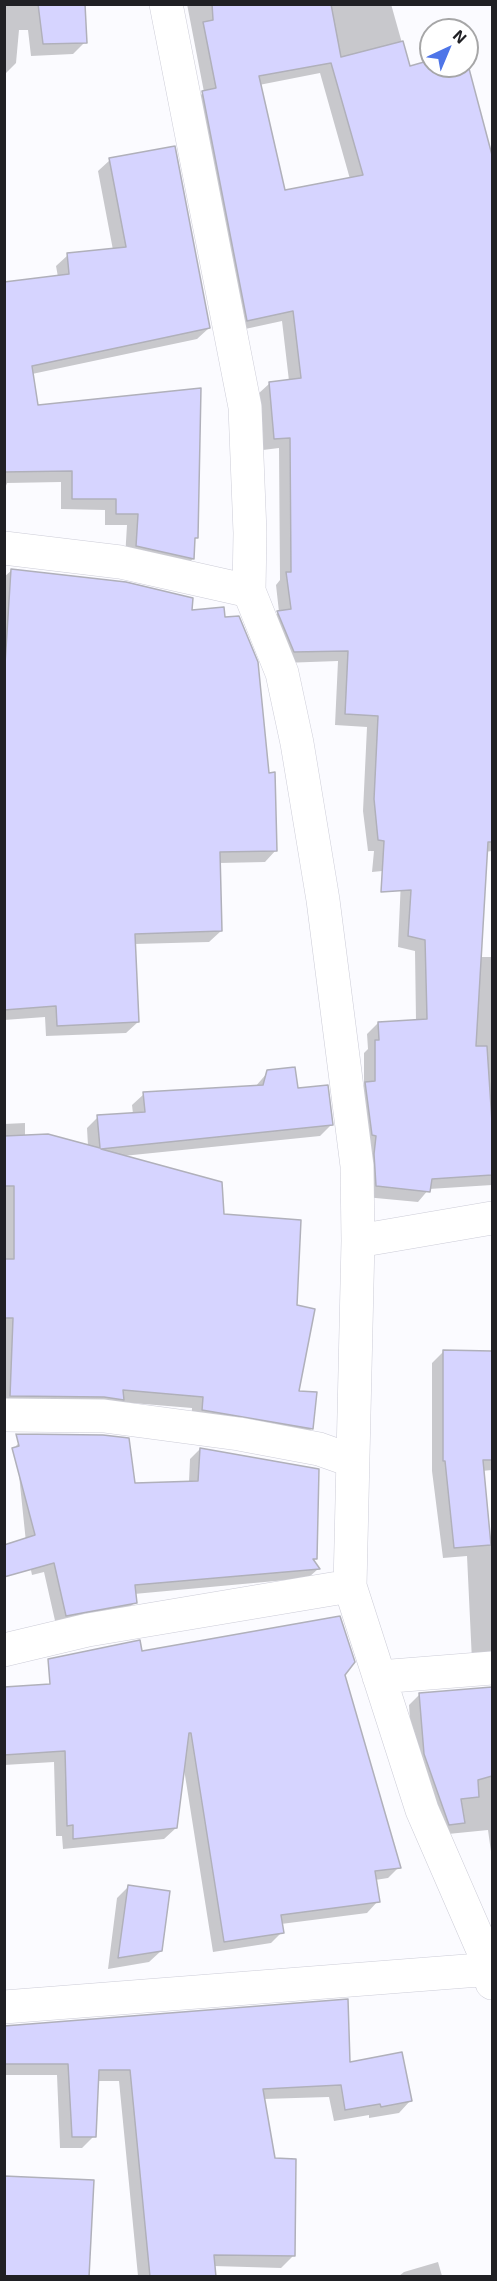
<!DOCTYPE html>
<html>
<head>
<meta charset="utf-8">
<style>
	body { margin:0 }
	#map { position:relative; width:497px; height:2281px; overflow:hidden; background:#fbfbff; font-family:"Exo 2",sans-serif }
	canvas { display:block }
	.frame { position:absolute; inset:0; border:6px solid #202024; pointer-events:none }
	.north { position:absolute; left:419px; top:18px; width:60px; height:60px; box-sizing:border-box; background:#fff; border:2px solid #a6a6a7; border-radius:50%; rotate:44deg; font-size:16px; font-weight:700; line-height:24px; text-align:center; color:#202024 }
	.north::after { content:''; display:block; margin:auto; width:21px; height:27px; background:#4e75e8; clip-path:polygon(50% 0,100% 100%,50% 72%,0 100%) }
</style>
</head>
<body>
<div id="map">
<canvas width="497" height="2281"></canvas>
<div class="frame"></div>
<div class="north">N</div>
</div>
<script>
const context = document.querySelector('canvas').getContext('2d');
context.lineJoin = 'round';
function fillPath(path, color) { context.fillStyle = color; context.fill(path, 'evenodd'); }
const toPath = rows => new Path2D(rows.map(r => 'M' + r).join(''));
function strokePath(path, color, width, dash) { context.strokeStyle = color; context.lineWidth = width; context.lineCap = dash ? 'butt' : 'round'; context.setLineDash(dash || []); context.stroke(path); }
fillPath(toPath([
	[4,4,83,4,85,42,73,54,31,56,28,30,19,30,16,63,4,75],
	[187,4,391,4,409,68,431,61,431,66,467,66,492,159,492,292,458,300,460,316,492,315,492,851,485,852,474,862,372,872,374,851,368,851,363,811,367,727,335,725,338,661,283,663,267,623,279,612,276,585,280,580,279,448,263,450,258,394,270,383,289,381,282,321,236,331,192,103,204,92],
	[320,73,350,179,284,191,259,85],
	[110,160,209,328,197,339,32,374,37,406,196,538,194,540,193,559,181,570,125,558,127,525,105,525,105,510,61,509,61,482,7,483,4,491,4,284,58,277,56,266,68,255,113,250,98,171],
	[12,570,190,611,276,850,265,862,219,863,221,931,209,942,134,944,138,1022,126,1033,46,1036,45,1017,4,1020,4,577],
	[401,880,480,957,492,957,492,1185,429,1189,418,1202,365,1197,355,1095,364,1085,364,1053,368,1049,367,1034,378,1023,416,1021,415,951,398,947],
	[268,1072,296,1090,331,1125,320,1136,123,1156,222,1216,296,1307,297,1392,312,1428,301,1440,191,1421,192,1408,120,1402,4,1407,4,1124,25,1123,25,1136,88,1146,87,1128,98,1117,133,1114,132,1105,144,1094,255,1087],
	[443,1352,492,1352,492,1470,482,1471,489,1540,492,1540,492,1665,472,1661,467,1556,443,1558,432,1471,432,1363],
	[26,1435,133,1484,189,1482,190,1459,200,1449,316,1558,312,1562,318,1569,308,1578,134,1594,135,1602,125,1612,56,1625,44,1572,32,1575,27,1552,16,1446],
	[140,1653,343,1675,399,1867,388,1878,375,1880,378,1901,367,1913,281,1924,282,1932,271,1943,213,1952,184,1769,176,1828,164,1839,63,1849,62,1836,56,1836,54,1762,4,1765,4,1688,51,1727],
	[492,1688,492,1859,488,1830,438,1835,413,1766,409,1705,420,1694],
	[128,1887,161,1951,149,1962,108,1969,117,1898],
	[4,2027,349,2064,410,2101,399,2113,369,2118,369,2115,334,2121,329,2097,263,2099,293,2256,281,2268,213,2266,214,2276,138,2276,119,2081,97,2081,94,2136,82,2148,60,2148,57,2075,4,2075],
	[438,2262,442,2276,399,2276,404,2272]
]), '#0003');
const building = toPath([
	[38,4,85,4,87,43,43,44,38,4],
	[212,4,331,4,341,57,403,41,410,66,431,60,431,66,467,66,467,61,492,155,492,842,488,842,476,1046,487,1046,492,1122,492,1175,432,1179,430,1192,376,1186,374,1154,376,1136,372,1135,365,1082,375,1081,375,1040,379,1040,378,1022,427,1019,425,940,408,936,411,890,381,892,384,841,378,840,374,799,378,716,345,714,348,651,294,652,277,611,291,609,286,572,291,572,290,438,274,439,269,382,301,378,293,311,247,321,202,91,216,88,203,22,213,20,212,4],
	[331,63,363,175,285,190,259,76,331,63],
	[175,146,210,328,32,366,38,405,201,388,198,538,195,538,194,559,136,546,138,514,116,514,116,499,72,499,72,471,4,472,4,282,69,274,67,253,126,247,109,158,175,146],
	[11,569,126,582,193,598,192,610,224,607,225,617,239,616,258,662,269,773,275,772,277,851,220,852,222,931,135,934,139,1022,57,1026,56,1006,4,1010,4,680,11,569],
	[295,1067,298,1088,328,1085,333,1125,101,1149,222,1182,224,1214,301,1220,297,1305,315,1309,299,1391,317,1392,313,1429,202,1410,203,1397,123,1390,124,1400,104,1397,10,1396,13,1318,4,1318,4,1259,14,1259,14,1186,4,1186,4,1136,48,1134,100,1148,97,1115,145,1112,143,1092,263,1085,267,1070,295,1067],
	[443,1350,492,1351,492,1460,483,1460,491,1545,454,1548,445,1461,443,1461,443,1350],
	[16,1434,103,1435,129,1438,135,1483,198,1481,200,1448,319,1469,317,1559,313,1559,320,1569,135,1585,137,1603,66,1616,54,1563,4,1577,4,1545,35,1535,12,1448,19,1446,16,1434],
	[340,1616,355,1662,345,1675,401,1868,375,1871,380,1902,281,1915,284,1933,224,1942,191,1733,189,1733,177,1828,73,1839,73,1825,67,1826,65,1751,4,1755,4,1687,50,1684,48,1659,140,1640,142,1651,340,1616],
	[492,1687,492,1776,478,1780,479,1797,461,1799,465,1823,449,1825,424,1754,419,1693,492,1687],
	[128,1885,170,1891,162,1951,118,1958,128,1885],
	[348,1999,350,2062,402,2052,412,2101,381,2107,380,2104,345,2110,341,2085,263,2089,275,2158,296,2159,295,2256,214,2255,216,2277,150,2277,130,2070,99,2070,96,2137,72,2137,68,2064,4,2064,4,2026,348,1999],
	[4,2176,94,2180,89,2277,4,2277,4,2176]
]);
fillPath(building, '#d6d4ff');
strokePath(building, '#b0b0ba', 1.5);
const minor = toPath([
	[166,4,245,407,250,533,249,591,282,673,297,743,323,900,357,1166,358,1241,350,1586,422,1810,482,1948,491,1969,492,1983],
	[4,548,120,562,249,591],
	[358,1241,492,1218],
	[4,1415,104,1416,239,1434,319,1449,353,1461],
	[4,1650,88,1630,350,1586],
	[379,1677,492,1668],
	[4,2007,492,1969]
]);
strokePath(minor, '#ccccd7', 34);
strokePath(minor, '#fff', 33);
</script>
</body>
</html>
